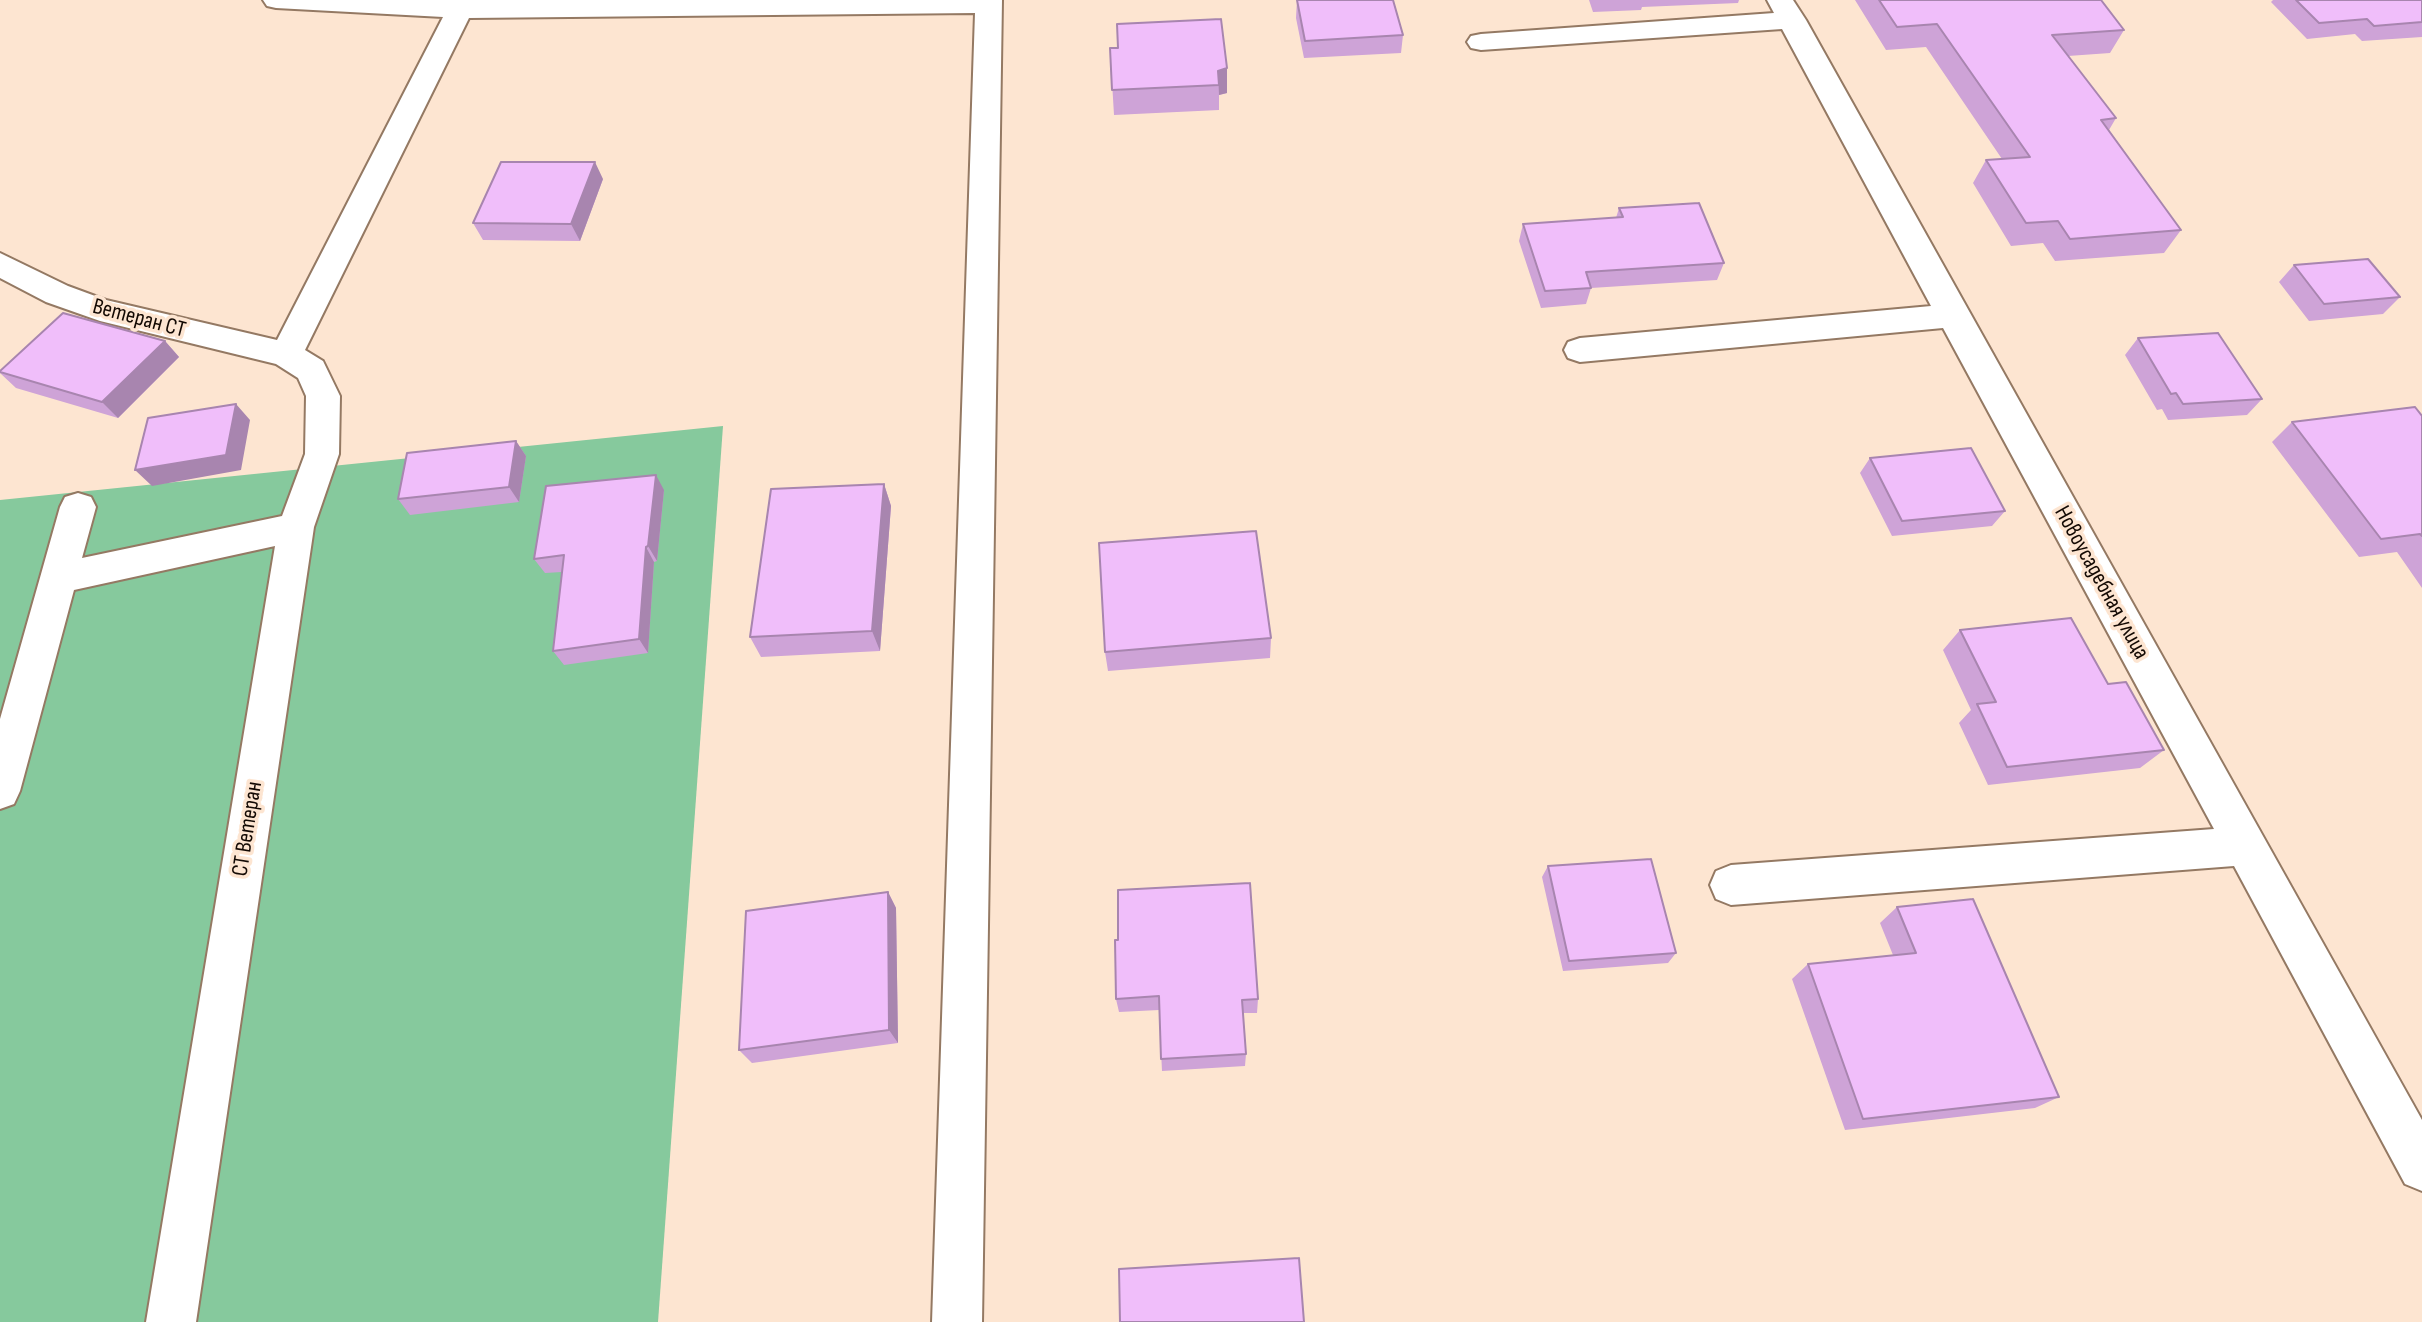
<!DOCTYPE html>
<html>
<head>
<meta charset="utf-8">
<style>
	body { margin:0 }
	canvas { display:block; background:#fde5d1 }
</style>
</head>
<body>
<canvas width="2422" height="1322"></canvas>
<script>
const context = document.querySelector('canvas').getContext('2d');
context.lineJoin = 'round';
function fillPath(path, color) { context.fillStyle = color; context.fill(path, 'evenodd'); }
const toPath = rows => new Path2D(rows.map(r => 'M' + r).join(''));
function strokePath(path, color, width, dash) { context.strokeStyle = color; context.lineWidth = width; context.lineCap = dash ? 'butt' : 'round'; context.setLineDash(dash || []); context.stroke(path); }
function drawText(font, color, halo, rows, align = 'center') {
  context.font = font + ' "Sofia Sans Condensed",sans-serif'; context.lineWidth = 7; context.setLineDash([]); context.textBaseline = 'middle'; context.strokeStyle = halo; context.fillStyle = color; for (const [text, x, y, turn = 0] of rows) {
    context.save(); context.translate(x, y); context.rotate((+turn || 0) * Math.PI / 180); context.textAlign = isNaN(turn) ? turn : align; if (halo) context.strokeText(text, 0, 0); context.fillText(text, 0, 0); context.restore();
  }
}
fillPath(toPath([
	[723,426,658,1322,0,1322,0,500]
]), '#86c99d');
const minor = toPath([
	[263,0,1002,0,982,1322,932,1322,975,13,469,18,305,350,323,361,340,396,339,454,314,527,196,1322,146,1322,275,546,74,590,20,791,14,804,0,809,0,719,60,507,65,497,78,493,91,497,96,507,82,558,282,516,305,454,306,396,298,378,276,364,100,321,46,302,0,278,0,253,68,286,106,300,277,340,443,17,276,8,267,6,263,0],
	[1767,0,1793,0,1806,20,2422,1120,2422,1191,2405,1184,2234,866,1731,905,1716,899,1710,885,1716,871,1731,865,2214,829,1943,328,1580,362,1568,358,1564,350,1568,342,1580,338,1931,306,1782,29,1481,50,1471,48,1467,42,1471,36,1481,34,1774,13,1767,0]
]);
strokePath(minor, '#947963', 4);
fillPath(minor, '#fff');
fillPath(toPath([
	[1297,0,1403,35,1401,53,1304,58,1296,18],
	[1589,0,1739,0,1738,3,1642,7,1641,10,1593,12],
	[1855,0,2101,0,2124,30,2110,53,2068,56,2116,118,2109,130,2181,230,2164,253,2055,261,2043,243,2011,246,1973,183,1986,160,2002,159,1926,47,1886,50],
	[2273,0,2422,0,2422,37,2362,41,2355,34,2307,39,2271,2],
	[1110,48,1227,68,1227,93,1219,95,1219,110,1114,115],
	[603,179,580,241,483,240,473,223],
	[1619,208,1724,263,1717,280,1591,288,1586,304,1541,308,1519,241,1523,224,1616,218],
	[2294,265,2400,297,2383,314,2309,321,2279,282],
	[2138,338,2262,399,2247,415,2168,420,2162,409,2157,410,2125,355],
	[165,341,179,357,118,418,16,388,0,373,0,371],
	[2422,416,2422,588,2397,552,2359,557,2272,442,2292,422],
	[516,441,526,456,519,502,410,515,398,499],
	[1870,458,2005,511,1992,526,1892,536,1860,473],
	[884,484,891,506,880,651,761,657,750,637],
	[664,490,657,561,654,562,648,653,564,665,553,651,562,572,545,573,534,559],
	[1960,630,2108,684,2164,750,2140,768,1988,785,1959,723,1971,710,1943,650],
	[1271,638,1270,658,1108,671,1105,652],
	[1548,866,1676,953,1668,963,1563,971,1542,877],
	[888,892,896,908,898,1043,752,1063,739,1050],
	[1897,907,2059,1097,2035,1108,1845,1130,1792,979,1808,964,1893,955,1880,923],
	[1115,940,1258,999,1257,1013,1243,1013,1246,1054,1245,1066,1162,1071,1159,1010,1119,1012,1116,999]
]), '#cea3d7');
fillPath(toPath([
	[1227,68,1227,93,1219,95,1218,71],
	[595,162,603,179,580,241,571,224],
	[165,341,179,357,118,418,102,402],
	[236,404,250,420,241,470,152,486,135,470],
	[516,441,526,456,519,502,509,487],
	[656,475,664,490,657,561,648,546],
	[884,484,891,506,880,651,872,631],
	[646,547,654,562,648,653,639,639],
	[888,892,896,908,898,1043,889,1030]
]), '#a885af');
const building = toPath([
	[1297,0,1393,0,1403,35,1305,41,1297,0],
	[1879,0,2101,0,2124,30,2052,35,2116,118,2101,120,2181,230,2070,239,2058,221,2026,223,1986,160,2030,157,1937,24,1897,27,1879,0],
	[2296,0,2422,0,2422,22,2374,26,2367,19,2319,23,2296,0],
	[1221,19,1227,68,1218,71,1219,85,1112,90,1110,48,1118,48,1117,24,1221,19],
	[501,162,595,162,571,224,473,223,501,162],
	[1699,203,1724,263,1586,272,1591,288,1545,291,1523,224,1623,217,1619,208,1699,203],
	[2368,259,2400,297,2324,304,2294,265,2368,259],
	[63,313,165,341,102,402,0,372,0,371,63,313],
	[2218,333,2262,399,2183,404,2176,393,2171,394,2138,338,2218,333],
	[236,404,226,455,135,470,148,418,236,404],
	[2415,407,2422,416,2422,536,2420,534,2381,539,2292,422,2415,407],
	[516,441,509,487,398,499,407,453,516,441],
	[1971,448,2005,511,1902,521,1870,458,1971,448],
	[656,475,648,546,646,547,639,639,553,651,564,555,534,559,546,486,656,475],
	[884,484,872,631,750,637,771,489,884,484],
	[1256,531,1271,638,1105,652,1099,543,1256,531],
	[2071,618,2108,684,2126,682,2164,750,2007,767,1977,704,1996,702,1960,630,2071,618],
	[1651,859,1676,953,1569,961,1548,866,1651,859],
	[1250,883,1258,999,1242,1000,1246,1054,1161,1059,1159,996,1116,999,1115,940,1118,940,1118,890,1250,883],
	[888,892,889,1030,739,1050,746,911,888,892],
	[1973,899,2059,1097,1863,1119,1808,964,1916,953,1897,907,1973,899],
	[1299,1258,1304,1322,1120,1322,1119,1269,1299,1258]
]);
fillPath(building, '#f0befa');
strokePath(building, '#a885af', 2);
drawText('23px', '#130903', '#fde5d1', [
	["Ветеран СТ",139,319,15],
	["Новоусадебная улица",2101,583,61],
	["СТ Ветеран",248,829,-81]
]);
</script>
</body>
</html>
